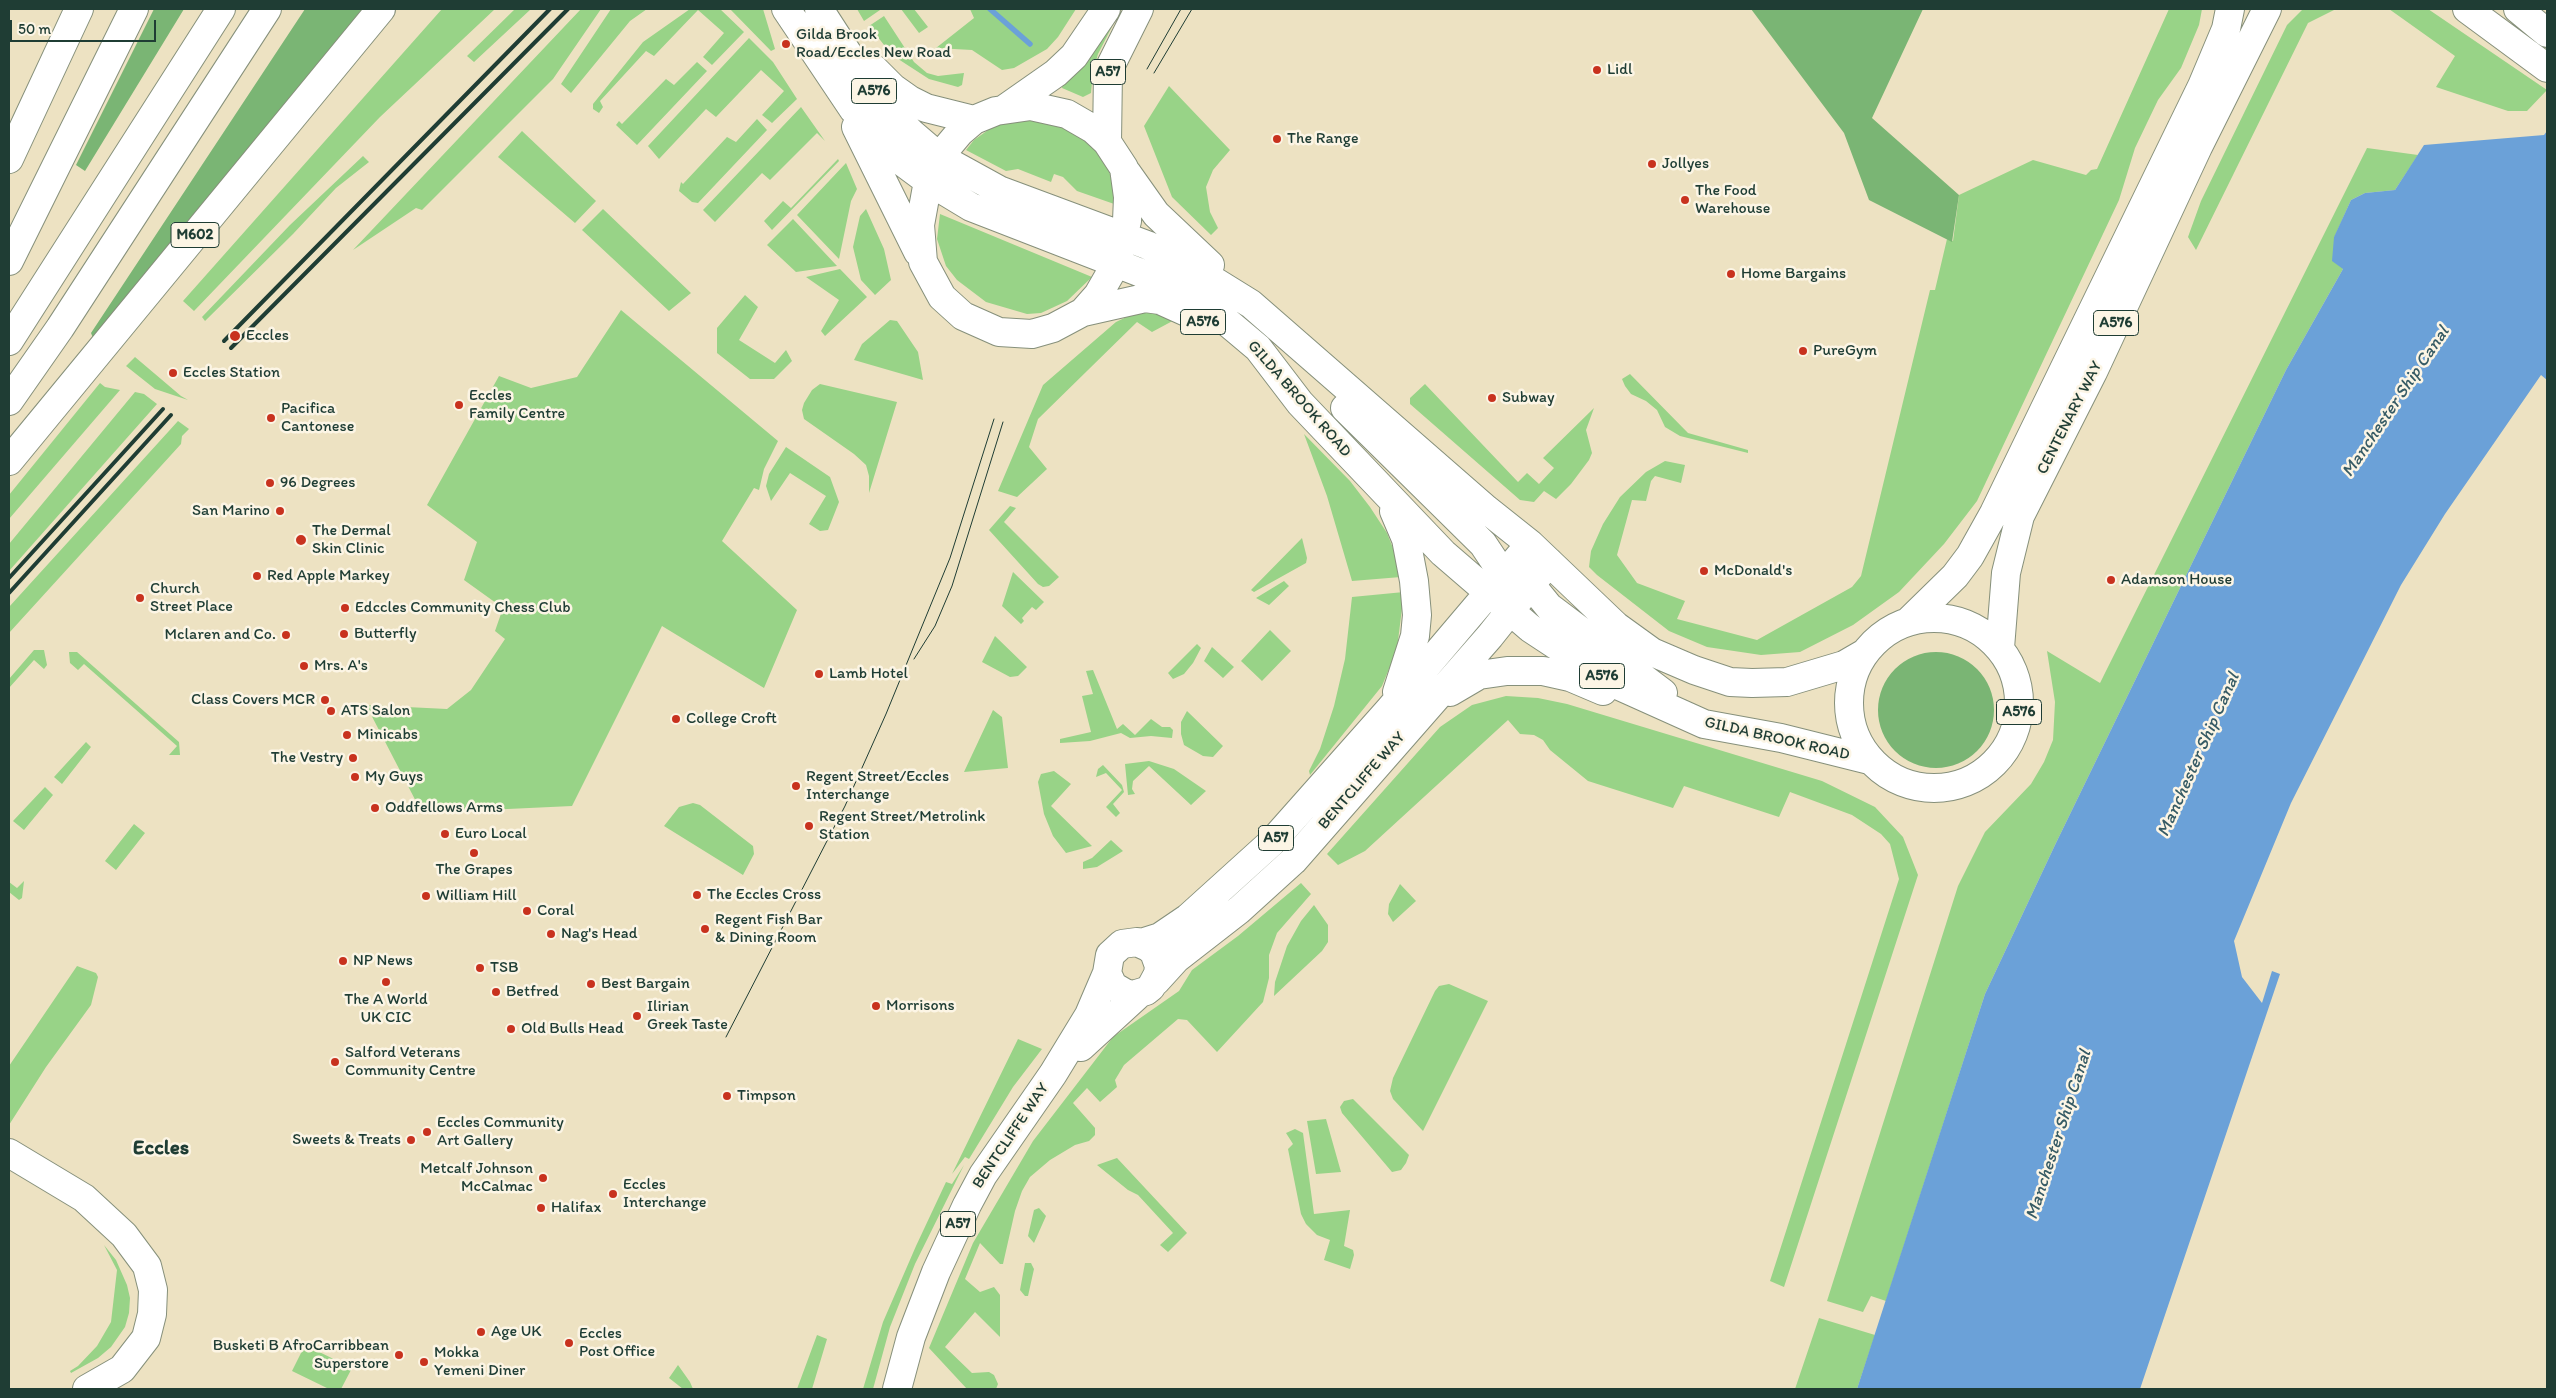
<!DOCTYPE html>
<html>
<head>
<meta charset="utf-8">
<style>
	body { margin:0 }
	#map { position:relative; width:2556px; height:1398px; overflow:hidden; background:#ede2c2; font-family:Itim,sans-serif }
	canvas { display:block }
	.frame { position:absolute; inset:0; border:10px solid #1f3d34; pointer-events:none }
	.scale { position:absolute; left:10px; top:20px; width:146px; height:22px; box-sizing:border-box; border:2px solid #1f3d34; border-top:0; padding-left:6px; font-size:15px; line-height:18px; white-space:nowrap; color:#1f3d34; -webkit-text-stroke:4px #fcf5e5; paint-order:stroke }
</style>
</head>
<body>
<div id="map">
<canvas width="2556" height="1398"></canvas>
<div class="frame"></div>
<div class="scale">50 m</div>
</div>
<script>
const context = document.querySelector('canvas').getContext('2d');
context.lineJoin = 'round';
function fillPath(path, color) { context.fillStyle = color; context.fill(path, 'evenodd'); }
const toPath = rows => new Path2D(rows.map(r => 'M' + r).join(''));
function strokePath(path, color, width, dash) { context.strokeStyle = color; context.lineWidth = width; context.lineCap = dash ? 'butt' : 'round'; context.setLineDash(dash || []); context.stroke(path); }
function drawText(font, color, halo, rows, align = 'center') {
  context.font = font + ' Itim,sans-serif'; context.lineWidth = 5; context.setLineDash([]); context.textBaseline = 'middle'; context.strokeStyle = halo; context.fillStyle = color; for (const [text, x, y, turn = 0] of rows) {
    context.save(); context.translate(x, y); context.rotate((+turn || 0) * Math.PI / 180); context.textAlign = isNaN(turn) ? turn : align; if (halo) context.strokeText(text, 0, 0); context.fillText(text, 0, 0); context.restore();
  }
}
fillPath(toPath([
	[442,9,495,9,380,117,194,311,183,301],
	[515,9,531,9,474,62,467,56],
	[581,9,601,9,553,79,422,210,416,208,353,250],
	[611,9,647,9,630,21,571,93,561,84],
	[690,9,720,9,744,32,712,65,703,57,724,33,698,10,654,56,646,51,600,101,603,107,599,113,593,109,593,104,643,42],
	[730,9,763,9,775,49,771,51],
	[857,9,879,9,880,10,864,21],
	[901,9,914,9,928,27,919,33],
	[970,9,1076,9,1058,37,1047,49,1014,68,1002,70,972,50,936,48,974,18],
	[1115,9,1121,9,1098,54,1093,72,1091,93,1083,97,1062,88,1065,73],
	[2169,9,2202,9,2199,25,2181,68,2158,100,2135,148,2119,200,1977,501,1944,544,1899,592,1853,625,1800,652,1761,655,1707,647,1669,631,1597,575,1589,567,1591,551,1603,524,1620,497,1646,472,1665,461,1685,465,1681,483,1655,476,1651,481,1646,501,1632,500,1617,555,1637,583,1685,601,1677,619,1757,640,1852,587,1861,576,1930,290,1935,290,1947,239,1953,241,1959,195,2033,160,2086,175,2091,170,2097,169],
	[2303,9,2336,9,2308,23,2196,250,2188,237,2201,201,2287,25],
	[2389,9,2428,9,2547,90,2527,111,2508,111,2436,87,2455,56],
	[884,16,914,62,927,73,938,76,964,73,962,85,958,87,929,79,892,55,869,26],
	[749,38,773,62,797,99,772,123,762,115,784,91,761,70,716,117,706,109,659,159,648,146],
	[697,62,707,71,637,145,616,125,619,121,622,124,666,79,674,85],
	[1169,86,1230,150,1213,170,1206,187,1210,212,1218,228,1211,235,1172,197,1144,126],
	[801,107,825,141,817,133,770,180,762,173,715,222,703,210],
	[1026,117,1074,128,1098,152,1109,170,1117,205,1077,191,1063,177,1054,174,1051,182,1018,169,1006,171,966,150,974,140,998,123],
	[757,119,767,130,698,203,692,202,679,191,681,182,683,184,727,137,736,142],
	[522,131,596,201,575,223,498,157],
	[2367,148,2418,155,2395,190,2365,193,2351,200,2334,238,2343,269,2286,370,2055,845,1985,994,1886,1301,1871,1296,1863,1312,1827,1301,1958,886,1985,832,2031,784,2044,762,2053,740,2055,702,2047,651,2100,683],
	[363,156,369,162,336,188,293,234,205,321,202,317,290,225],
	[838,159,839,161,772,230,764,221,783,201,791,208],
	[846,163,857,189,851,201,839,259,797,215],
	[603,209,691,293,669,311,582,230],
	[866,209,884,249,891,280,875,295,861,280,853,247,860,216],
	[940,214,1092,277,1067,301,1041,313,1027,314,986,302,957,280,946,266,937,239],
	[793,219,837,266,796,272,767,245],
	[840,269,867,297,825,336,821,331,839,300,806,277],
	[745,295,758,307,739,340,775,363,786,350,792,361,774,379,750,379,717,353,717,328],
	[621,310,778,441,764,469,759,490,754,488,722,541,797,610,764,688,662,626,572,806,422,813,366,705,447,709,471,690,505,639,495,631,503,608,464,580,477,542,427,505,499,376,531,388,577,377],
	[1157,310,1180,317,1152,332,1137,322,1038,419,1029,447,1047,469,1017,497,998,491,1043,385,1116,322,1137,312],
	[890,320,897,321,918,352,923,380,854,360,862,344],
	[135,357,181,396,188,400,155,389,126,366],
	[1630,374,1688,433,1748,450,1748,453,1680,436,1665,427,1657,410,1646,401,1631,394,1625,386,1622,379],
	[100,383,105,387,120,390,9,519,9,495],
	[820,384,897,402,869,493,869,476,866,465,854,454,804,419,802,410,804,403,812,390],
	[1425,384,1518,482,1527,473,1539,484,1554,468,1543,458,1594,408,1586,430,1592,453,1589,460,1571,484,1556,499,1544,491,1534,502,1520,500,1410,404,1410,398],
	[135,392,144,394,157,404,9,571,9,544],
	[178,421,189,429,182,436,181,444,9,633,9,607],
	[1304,434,1350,481,1370,507,1387,533,1402,571,1401,577,1352,581,1327,496],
	[786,447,830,477,839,502,828,530,820,531,809,524,826,496,790,473,771,501,766,486,769,474],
	[1010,506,1016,508,1004,522,1059,577,1049,586,1043,587,1038,584,989,530],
	[1302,538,1307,558,1306,563,1254,592,1251,590],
	[1013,572,1044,602,1036,610,1032,607,1022,618,1024,621,1021,624,1002,606],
	[1284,581,1289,586,1269,605,1256,598],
	[1404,592,1397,649,1382,686,1310,775,1309,771,1320,749,1334,706,1345,659,1352,597],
	[1270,630,1291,651,1262,681,1241,661],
	[995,636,1027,667,1018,676,1010,677,982,662],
	[1197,644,1201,648,1193,663,1184,674,1173,679,1168,673],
	[1212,647,1234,667,1223,678,1204,661],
	[34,650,44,650,47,665,44,669,34,660,9,688,9,679],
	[69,652,77,652,179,742,180,755,169,755,177,746,84,664,78,670,70,663],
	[1093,670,1117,729,1123,724,1135,735,1151,719,1162,727,1170,727,1173,730,1172,738,1151,736,1130,738,1121,733,1090,741,1060,743,1060,739,1091,732,1082,696,1093,694,1086,671],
	[1506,696,1538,698,1567,704,1822,781,1875,807,1903,837,1918,875,1784,1287,1770,1281,1899,879,1890,844,1881,834,1852,815,1790,792,1779,817,1684,786,1673,808,1588,781,1550,750,1543,740,1534,735,1520,734,1508,720,1365,851,1338,865,1327,854,1440,727,1472,705],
	[993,710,1002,717,1008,768,964,772],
	[1187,711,1223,746,1213,757,1203,756,1184,745,1181,734,1181,722],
	[86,742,91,747,62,784,54,777],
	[1149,761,1174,769,1206,791,1191,805,1149,766,1133,781,1132,789,1135,794,1128,795,1125,764],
	[1103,765,1122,785,1124,792,1113,804,1120,813,1116,817,1106,807,1122,790,1106,773,1096,777,1098,769],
	[1054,771,1071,784,1051,806,1092,846,1066,853,1053,836,1044,814,1038,782,1041,774],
	[45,787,53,795,24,830,13,821],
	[693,803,700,805,753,846,754,854,743,875,664,826,679,807],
	[134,824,145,833,116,870,105,861],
	[1111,840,1123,851,1097,867,1083,869,1083,862,1092,858],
	[24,881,22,898,19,900,9,892,9,882,17,888],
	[1301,883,1311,894,1277,933,1269,955,1269,978,1263,1002,1217,1052,1187,1020,1178,1019,1124,1065,1115,1080,1117,1087,1100,1102,1087,1088,1073,1103,1095,1128,1095,1135,1089,1141,1075,1145,1050,1160,1030,1177,1022,1191,1015,1211,1003,1264,1000,1264,980,1243,965,1279,980,1292,994,1287,1000,1295,1000,1337,975,1312,945,1347,972,1373,989,1372,994,1375,998,1384,996,1389,967,1389,929,1348,973,1243,1033,1141,1113,1037,1179,991,1192,970,1238,936],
	[1400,884,1416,901,1393,922,1388,914,1389,904],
	[1314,905,1328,925,1328,942,1322,951,1274,996,1275,982,1287,946,1301,921],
	[77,966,96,973,98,977,91,1005,46,1067,9,1125,9,1066],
	[1449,984,1488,1001,1423,1131,1393,1099,1390,1091,1393,1078,1435,991,1439,986],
	[1018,1039,1042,1049,1013,1087,969,1159,965,1157,952,1174],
	[1353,1099,1409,1155,1406,1163,1401,1170,1392,1172,1342,1113,1340,1107,1344,1101],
	[1326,1119,1341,1172,1316,1174,1307,1121],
	[1295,1129,1303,1133,1314,1214,1350,1210,1344,1246,1353,1250,1354,1255,1350,1269,1324,1260,1330,1240,1317,1235,1306,1224,1301,1214,1288,1149,1293,1144,1286,1133],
	[1117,1158,1187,1233,1168,1252,1160,1245,1173,1233,1138,1195,1128,1190,1097,1165],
	[964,1165,915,1264,890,1327,873,1389,863,1389,883,1322,916,1246,946,1182,952,1184],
	[1039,1208,1046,1216,1034,1243,1028,1236,1034,1210],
	[104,1245,116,1260,127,1285,130,1298,129,1313,125,1327,111,1347,98,1358,71,1373,70,1371,78,1366,97,1346,111,1322,117,1270],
	[1025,1263,1031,1263,1034,1269,1028,1296,1025,1296,1020,1290],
	[1819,1318,1875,1335,1857,1389,1795,1389],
	[817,1335,827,1339,812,1389,797,1389],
	[305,1345,352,1368,341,1389,329,1389,292,1371],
	[678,1365,690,1382,693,1389,683,1389,669,1378]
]), '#98d387');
fillPath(toPath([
	[154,9,184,9,85,171,76,165],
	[305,9,363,9,93,338,91,333],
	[1751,9,1923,9,1872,118,1959,195,1952,242,1869,200,1844,133],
	'1878 710a58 58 0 1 1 116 0a58 58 0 1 1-116 0Z'
]), '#7ab574');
fillPath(toPath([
	[2547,131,2547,380,2541,375,2445,514,2401,585,2291,803,2234,941,2242,977,2262,1003,2272,971,2280,974,2140,1389,1857,1389,1985,994,2055,845,2286,370,2343,269,2332,261,2334,237,2351,200,2365,193,2395,190,2424,145,2544,135]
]), '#6ba1d8');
strokePath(toPath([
	[990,9,1030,44]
]), '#6ba1d8', 5.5);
const secondary = toPath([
	[9,159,79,9],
	[9,1153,84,1198,124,1235,147,1266,153,1290,152,1314,146,1338,122,1369,87,1389]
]);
const primary = toPath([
	[786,9,853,109,901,161,928,181,971,207,1167,283,1214,311,1258,348,1300,403,1443,553,1530,628,1615,684,1704,724,1781,738,1869,760],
	[819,9,861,74,890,111,911,133,939,157,999,190,1147,245,1180,260,1251,304,1486,509,1530,544,1616,626,1652,652,1694,670,1730,682,1752,683,1787,682,1844,665,1863,654],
	[2467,9,2547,68],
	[2518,9,2547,33],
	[874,69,893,88,910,100,926,108,974,120],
	[1031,106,1067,114,1093,129,1107,142,1124,168,1128,197,1127,221,1117,262,1098,295,1083,312,1053,328,1032,334,999,332,963,316,942,297,923,262,920,225,928,181,939,157,960,132,974,120,996,111,1031,106],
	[1006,108,1056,73,1074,56,1106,9],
	[856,127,918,252],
	[1107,142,1108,71,1139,9],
	[1127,173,1156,214,1210,265],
	[1083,312,1145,298,1160,300,1191,314],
	[1345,408,1483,544,1497,565,1504,592],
	[1394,511,1406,539,1414,581,1417,615,1415,636,1397,692],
	[1529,566,1536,591,1549,607,1663,693],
	'1849 703a85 85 0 1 1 170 0a85 85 0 1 1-170 0Z',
	[1910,620,1955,576,1970,556,1994,513,2202,86,2226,29,2230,9],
	[2000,648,2006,573,2020,516,2093,372,2198,147,2267,9],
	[1450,692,1479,675,1507,671,1543,671,1570,677,1603,691],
	[1141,943,1160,937,1188,918,1272,842,1390,709,1530,544],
	[1156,981,1176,959,1239,910,1293,861,1490,636,1549,562],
	[1081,1047,1140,993],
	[897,1389,911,1337,936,1272,967,1205,983,1175,1053,1074,1089,1015,1107,973,1110,955,1122,944,1137,942,1148,947,1154,952,1159,966,1158,974,1151,987,1146,991,1133,995,1125,993,1113,986,1107,973]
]);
const highway = toPath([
	[9,261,134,9],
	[9,341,221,9],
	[9,401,60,328,267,9],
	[9,461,381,9]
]);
strokePath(secondary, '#86907b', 30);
strokePath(primary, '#86907b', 30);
strokePath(highway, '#86907b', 30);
strokePath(secondary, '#fff', 28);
strokePath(primary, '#fff', 28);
strokePath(highway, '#fff', 28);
strokePath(toPath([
	[1147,69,1181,9],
	[1154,73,1192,9],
	[914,659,935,626,952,586,1003,422],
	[726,1037,845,806,886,714,950,558,994,419]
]), '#1f3d34', 1);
strokePath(toPath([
	[224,341,550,9],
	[231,348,568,9],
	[9,578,163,409],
	[9,593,171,415]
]), '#1f3d34', 4);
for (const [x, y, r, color] of [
	[786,44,5,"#c8321e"],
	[1597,70,5,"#c8321e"],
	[1277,139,5,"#c8321e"],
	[1652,164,5,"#c8321e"],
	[1685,200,5,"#c8321e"],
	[1731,274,5,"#c8321e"],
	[235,336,6,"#c8321e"],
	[1803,351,5,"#c8321e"],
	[173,373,5,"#c8321e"],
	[1492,398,5,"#c8321e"],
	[459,405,5,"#c8321e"],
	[271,418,5,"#c8321e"],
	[270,483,5,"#c8321e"],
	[280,511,5,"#c8321e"],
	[301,540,6,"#c8321e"],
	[1704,571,5,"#c8321e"],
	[257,576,5,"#c8321e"],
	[2111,580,5,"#c8321e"],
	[140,598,5,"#c8321e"],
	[345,608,5,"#c8321e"],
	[344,634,5,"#c8321e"],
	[286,635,5,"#c8321e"],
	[304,666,5,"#c8321e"],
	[819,674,5,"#c8321e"],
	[325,700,5,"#c8321e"],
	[331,711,5,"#c8321e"],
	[676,719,5,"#c8321e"],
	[347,735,5,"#c8321e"],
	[353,758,5,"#c8321e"],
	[355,777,5,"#c8321e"],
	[796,786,5,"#c8321e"],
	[375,808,5,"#c8321e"],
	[809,826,5,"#c8321e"],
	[445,834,5,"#c8321e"],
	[474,853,5,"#c8321e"],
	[697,895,5,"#c8321e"],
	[426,896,5,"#c8321e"],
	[527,911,5,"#c8321e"],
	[705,929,5,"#c8321e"],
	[551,934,5,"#c8321e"],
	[343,961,5,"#c8321e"],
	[480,968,5,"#c8321e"],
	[386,982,5,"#c8321e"],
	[591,984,5,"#c8321e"],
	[496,992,5,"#c8321e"],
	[876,1006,5,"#c8321e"],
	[637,1016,5,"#c8321e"],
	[511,1029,5,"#c8321e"],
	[335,1062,5,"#c8321e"],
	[727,1096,5,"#c8321e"],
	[427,1132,5,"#c8321e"],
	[411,1140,5,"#c8321e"],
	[543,1178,5,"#c8321e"],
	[613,1194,5,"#c8321e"],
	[541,1208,5,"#c8321e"],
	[481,1332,5,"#c8321e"],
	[569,1343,5,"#c8321e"],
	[399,1355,5,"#c8321e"],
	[424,1362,5,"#c8321e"]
]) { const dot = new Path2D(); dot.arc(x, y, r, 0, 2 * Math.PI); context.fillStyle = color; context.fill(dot); strokePath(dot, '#fcf5e5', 2); }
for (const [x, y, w] of [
	[1108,72,35],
	[874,91,45],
	[195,235,48],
	[1203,322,45],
	[2116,323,45],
	[1602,676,45],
	[2019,712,45],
	[1276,838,35],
	[958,1224,35]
]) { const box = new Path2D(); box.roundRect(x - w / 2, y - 12.5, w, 25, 4); context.fillStyle = '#fcf5e5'; context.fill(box); strokePath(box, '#1f3d34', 1); }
drawText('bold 15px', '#1f3d34', null, [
	["A57",1108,72],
	["A576",874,91],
	["M602",195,235],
	["A576",1203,322],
	["A576",2116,323],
	["A576",1602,676],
	["A576",2019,712],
	["A57",1276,838],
	["A57",958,1224]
]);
drawText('16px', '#1f3d34', '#fcf5e5', [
	["Gilda Brook",796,35],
	["Road/Eccles New Road",796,53],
	["Lidl",1607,70],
	["The Range",1287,139],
	["Jollyes",1662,164],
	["The Food",1695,191],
	["Warehouse",1695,209],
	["Home Bargains",1741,274],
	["Eccles",246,336],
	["PureGym",1813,351],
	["Eccles Station",183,373],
	["Eccles",469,396],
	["Family Centre",469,414],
	["Subway",1502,398],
	["Pacifica",281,409],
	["Cantonese",281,427],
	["96 Degrees",280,483],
	["San Marino",270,511,"right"],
	["The Dermal",312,531],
	["Skin Clinic",312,549],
	["McDonald's",1714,571],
	["Red Apple Markey",267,576],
	["Adamson House",2121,580],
	["Church",150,589],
	["Street Place",150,607],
	["Edccles Community Chess Club",355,608],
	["Butterfly",354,634],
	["Mclaren and Co.",276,635,"right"],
	["Mrs. A's",314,666],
	["Lamb Hotel",829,674],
	["Class Covers MCR",315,700,"right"],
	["ATS Salon",341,711],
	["College Croft",686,719],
	["Minicabs",357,735],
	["The Vestry",343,758,"right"],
	["My Guys",365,777],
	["Regent Street/Eccles",806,777],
	["Interchange",806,795],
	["Oddfellows Arms",385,808],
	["Regent Street/Metrolink",819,817],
	["Station",819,835],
	["Euro Local",455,834],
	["The Grapes",474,870,"center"],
	["The Eccles Cross",707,895],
	["William Hill",436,896],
	["Coral",537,911],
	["Regent Fish Bar",715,920],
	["& Dining Room",715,938],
	["Nag's Head",561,934],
	["NP News",353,961],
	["TSB",490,968],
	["Best Bargain",601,984],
	["Betfred",506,992],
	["The A World",386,1000,"center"],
	["UK CIC",386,1018,"center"],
	["Morrisons",886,1006],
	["Ilirian",647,1007],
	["Greek Taste",647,1025],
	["Old Bulls Head",521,1029],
	["Salford Veterans",345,1053],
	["Community Centre",345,1071],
	["Timpson",737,1096],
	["Eccles Community",437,1123],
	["Art Gallery",437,1141],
	["Sweets & Treats",401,1140,"right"],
	["Metcalf Johnson",533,1169,"right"],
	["McCalmac",533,1187,"right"],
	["Eccles",623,1185],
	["Interchange",623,1203],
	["Halifax",551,1208],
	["Age UK",491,1332],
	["Eccles",579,1334],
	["Post Office",579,1352],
	["Busketi B AfroCarribbean",389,1346,"right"],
	["Superstore",389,1364,"right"],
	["Mokka",434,1353],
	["Yemeni Diner",434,1371]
], 'left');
drawText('16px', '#1f3d34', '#fcf5e5', [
	["GILDA BROOK ROAD",1299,399,49],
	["CENTENARY WAY",2070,418,-63],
	["GILDA BROOK ROAD",1777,739,13],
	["BENTCLIFFE WAY",1362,781,-49],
	["BENTCLIFFE WAY",1011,1136,-56]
]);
drawText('italic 18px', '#365b65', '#fcf5e5', [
	["Manchester Ship Canal",2396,402,-56],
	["Manchester Ship Canal",2199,755,-66],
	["Manchester Ship Canal",2059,1135,-72]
]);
drawText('bold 21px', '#1f3d34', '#fcf5e5', [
	["Eccles",161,1149]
]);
</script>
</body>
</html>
